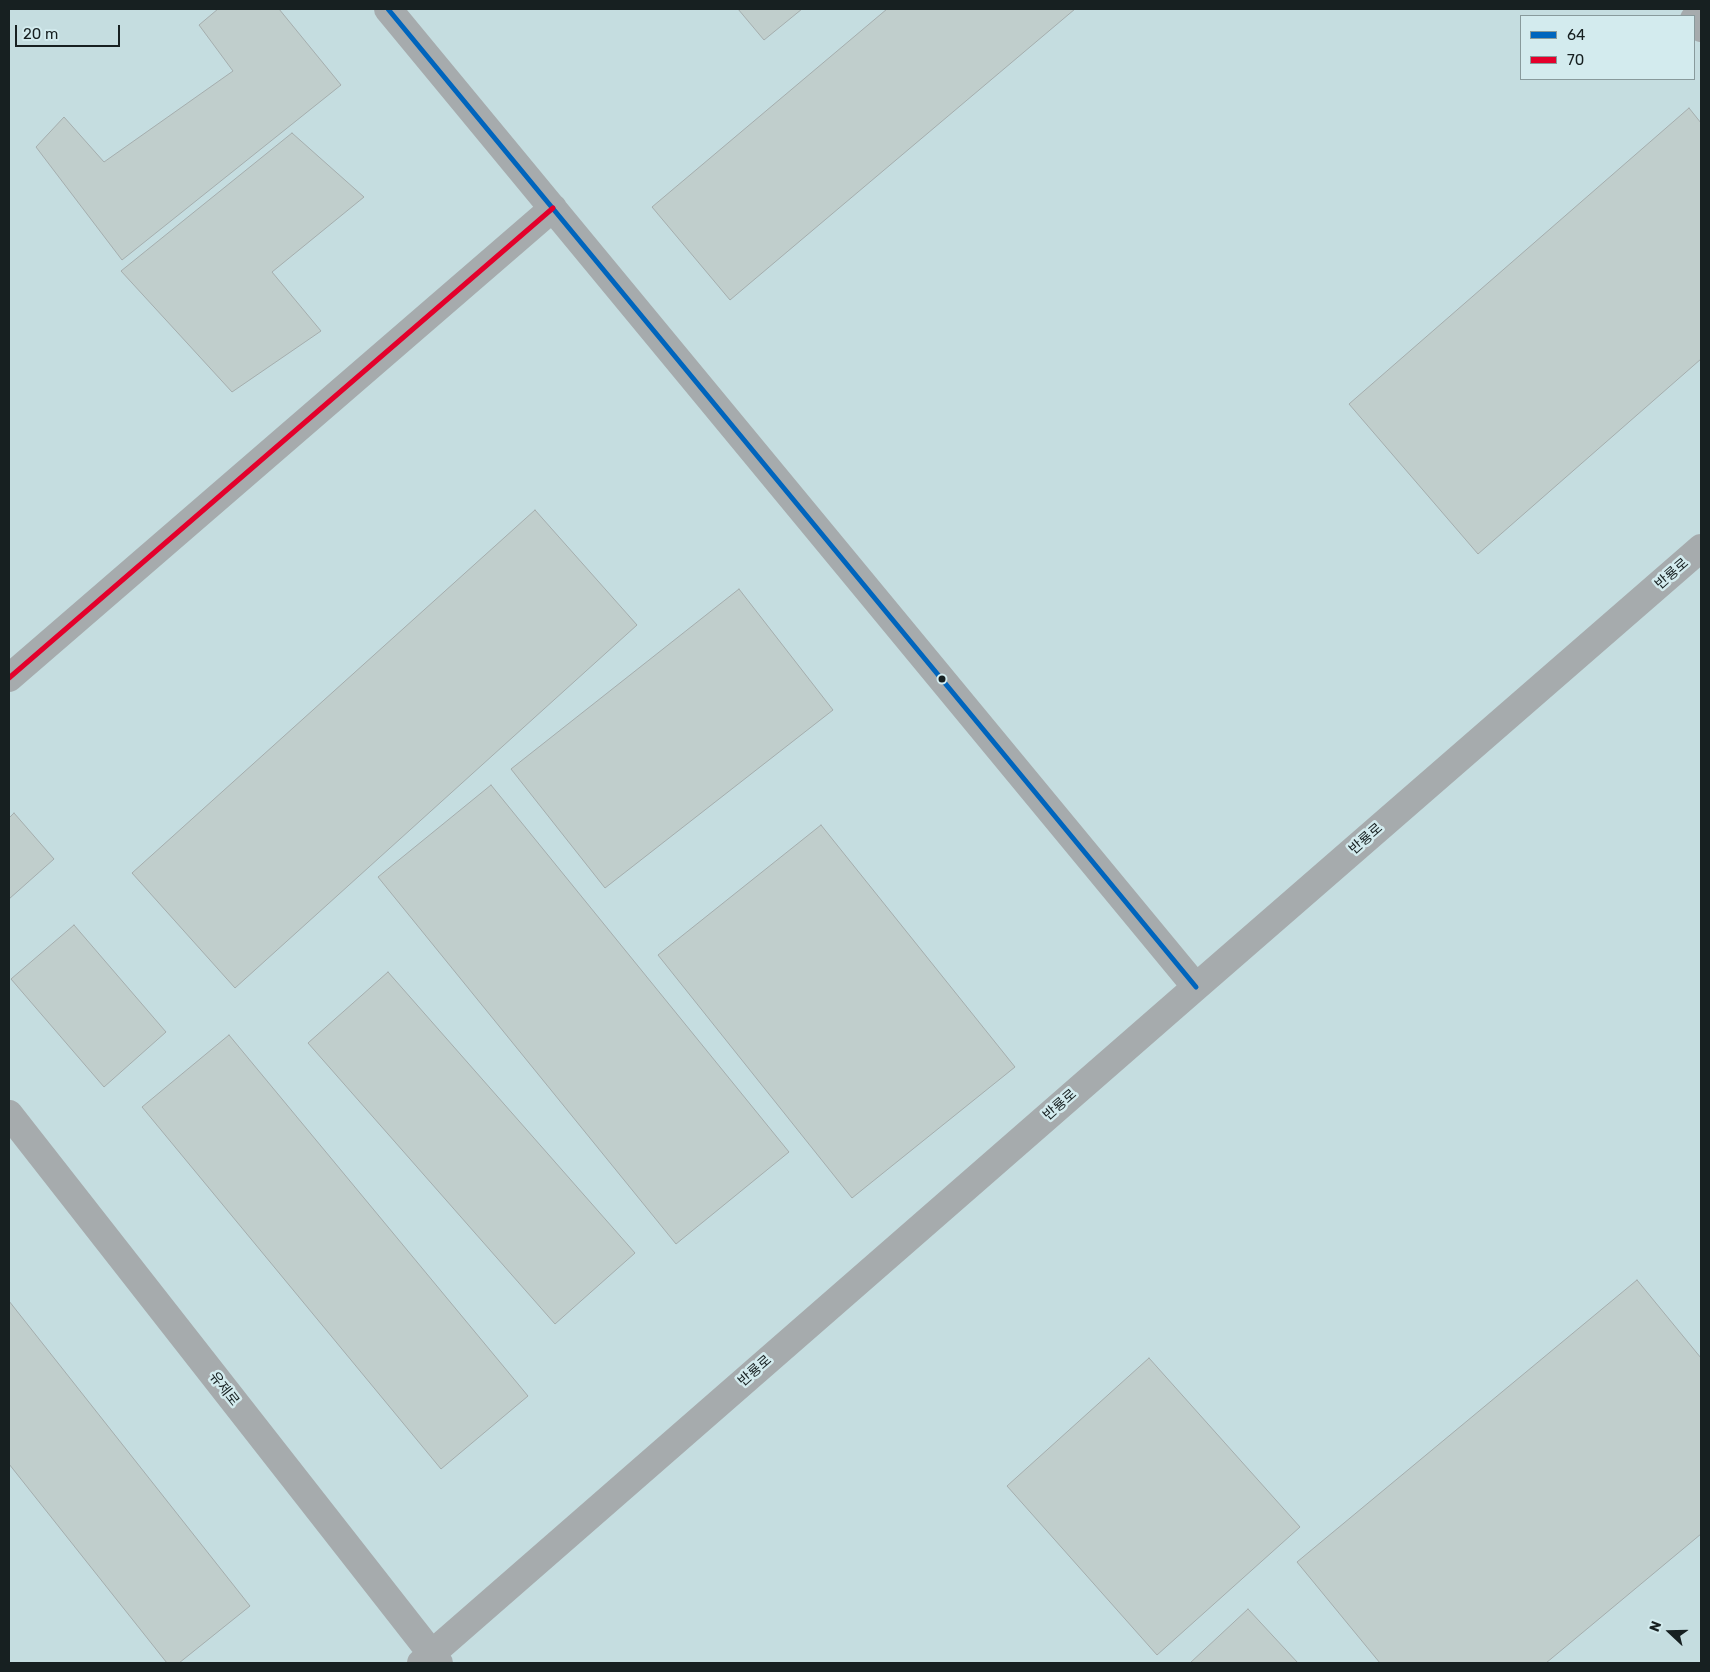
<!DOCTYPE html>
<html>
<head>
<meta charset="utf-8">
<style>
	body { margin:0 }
	#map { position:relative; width:1710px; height:1672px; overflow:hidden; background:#d9e6e8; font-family:Rubik,sans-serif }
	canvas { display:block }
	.frame { position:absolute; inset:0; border:10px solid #172021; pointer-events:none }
	.legend { position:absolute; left:1520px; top:15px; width:175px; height:65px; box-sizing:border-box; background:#d3ebee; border:1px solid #889a9c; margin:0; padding:6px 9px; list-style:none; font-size:15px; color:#172021 }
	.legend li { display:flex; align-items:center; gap:10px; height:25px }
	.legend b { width:25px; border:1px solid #889a9c }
	.north { position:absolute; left:1645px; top:1607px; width:50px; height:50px; -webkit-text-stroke:4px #d3ebee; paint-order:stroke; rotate:291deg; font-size:14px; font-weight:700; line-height:20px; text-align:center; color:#172021 }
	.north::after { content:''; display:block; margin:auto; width:18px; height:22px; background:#172021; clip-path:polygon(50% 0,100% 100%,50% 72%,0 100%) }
	.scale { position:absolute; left:15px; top:25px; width:105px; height:22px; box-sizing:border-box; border:2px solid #172021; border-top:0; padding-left:6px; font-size:15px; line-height:18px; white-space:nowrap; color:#172021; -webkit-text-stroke:4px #d3ebee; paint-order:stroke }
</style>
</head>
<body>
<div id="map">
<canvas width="1710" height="1672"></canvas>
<div class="frame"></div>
<ul class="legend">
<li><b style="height:6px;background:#0065bd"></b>64</li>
<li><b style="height:6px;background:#e4002b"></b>70</li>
</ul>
<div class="north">N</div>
<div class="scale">20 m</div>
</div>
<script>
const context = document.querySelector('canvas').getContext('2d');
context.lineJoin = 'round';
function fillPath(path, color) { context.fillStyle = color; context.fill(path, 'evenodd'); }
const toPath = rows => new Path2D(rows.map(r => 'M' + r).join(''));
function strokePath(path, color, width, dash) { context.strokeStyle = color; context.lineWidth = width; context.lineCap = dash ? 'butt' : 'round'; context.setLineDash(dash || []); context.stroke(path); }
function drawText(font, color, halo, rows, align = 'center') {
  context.font = font + ' Rubik,"Noto Sans KR",sans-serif'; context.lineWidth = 5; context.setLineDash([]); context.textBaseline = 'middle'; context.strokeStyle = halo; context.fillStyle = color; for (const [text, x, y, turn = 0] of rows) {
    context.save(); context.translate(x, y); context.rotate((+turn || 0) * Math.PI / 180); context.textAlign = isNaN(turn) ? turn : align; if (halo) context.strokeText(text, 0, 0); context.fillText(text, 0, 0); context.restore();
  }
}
fillPath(toPath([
	[9,9,1701,9,1701,1663,9,1663],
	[1521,16,1694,16,1694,79,1521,79]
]), '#c5dde0');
const building = toPath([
	[218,9,279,9,341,85,122,260,36,147,64,117,104,162,233,71,199,25,218,9],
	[738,9,802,9,764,40,738,9],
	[887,9,1075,9,730,300,652,207,887,9],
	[1689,108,1701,123,1701,359,1478,554,1349,404,1689,108],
	[292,133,364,197,272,272,321,331,232,392,121,271,292,133],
	[535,510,637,625,235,988,132,873,535,510],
	[739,589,833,710,605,888,511,769,739,589],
	[491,785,789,1152,676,1244,378,877,491,785],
	[14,813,54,859,9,899,9,818,14,813],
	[821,825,1015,1067,852,1198,658,955,821,825],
	[74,925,166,1032,104,1087,11,979,74,925],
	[388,972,635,1253,555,1324,308,1043,388,972],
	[229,1035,528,1396,441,1469,142,1107,229,1035],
	[1637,1280,1701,1358,1701,1534,1546,1663,1380,1663,1297,1562,1637,1280],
	[9,1301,250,1606,179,1663,167,1663,9,1464,9,1301],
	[1149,1358,1300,1527,1157,1655,1007,1486,1149,1358],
	[1248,1609,1298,1663,1190,1663,1248,1609]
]);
fillPath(building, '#c0cecc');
strokePath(building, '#a5aeae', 1);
strokePath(toPath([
	[388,9,1196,987],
	[1694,19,1701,28],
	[9,678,553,208],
	[9,1114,439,1663],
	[421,1663,1196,987,1701,548]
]), '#a6abad', 28);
strokePath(toPath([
	[388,9,1196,987]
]), '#0065bd', 5);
strokePath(toPath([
	[9,678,553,208]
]), '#e4002b', 5);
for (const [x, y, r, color] of [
	[942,679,4.5,"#172021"]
]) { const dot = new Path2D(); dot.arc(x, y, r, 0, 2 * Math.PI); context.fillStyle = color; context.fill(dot); strokePath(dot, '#d3ebee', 2); }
drawText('14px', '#172021', '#d3ebee', [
	["반룡로",1672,574,-41],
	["반룡로",1366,839,-41],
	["반룡로",1060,1105,-41],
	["반룡로",755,1371,-41],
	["유제로",224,1389,52]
]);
</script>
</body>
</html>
